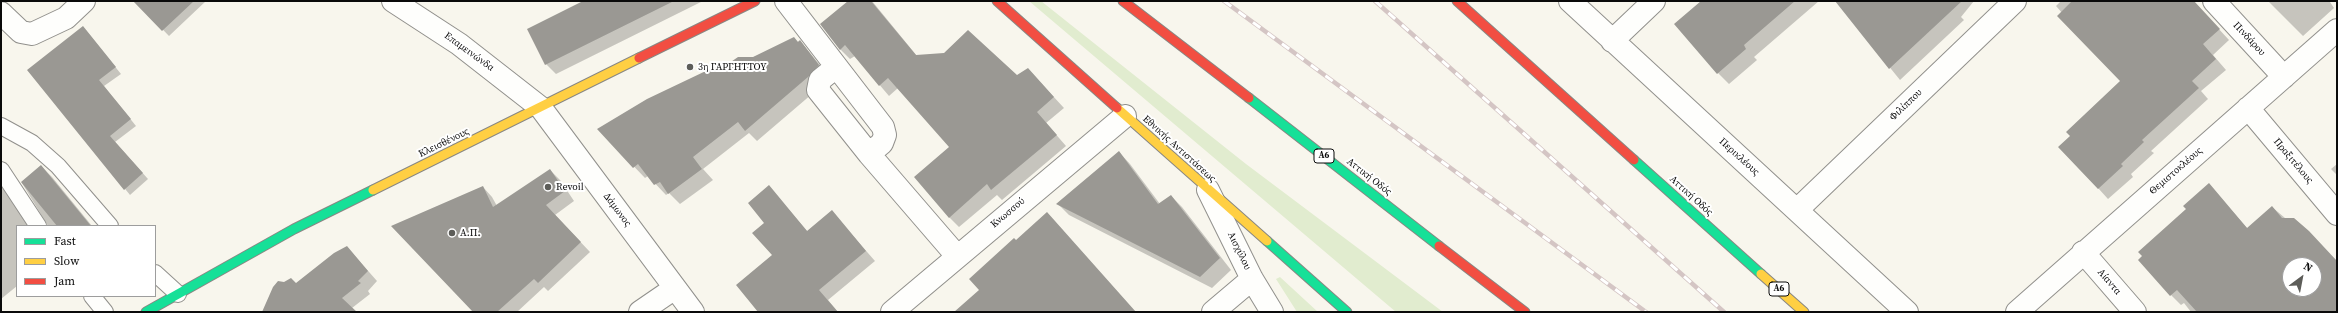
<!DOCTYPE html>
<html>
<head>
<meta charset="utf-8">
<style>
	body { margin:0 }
	#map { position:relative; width:2338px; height:313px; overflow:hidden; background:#f8f6ed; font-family:"Source Serif 4",serif }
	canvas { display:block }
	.frame { position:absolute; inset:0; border:2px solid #0a0a0a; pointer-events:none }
	.legend { position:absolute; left:16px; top:225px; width:140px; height:72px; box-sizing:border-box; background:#fff; border:1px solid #9d9d9d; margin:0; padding:5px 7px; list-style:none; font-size:12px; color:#0a0a0a }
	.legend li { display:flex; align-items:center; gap:8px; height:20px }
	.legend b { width:20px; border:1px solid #9d9d9d }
	.north { position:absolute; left:2282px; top:257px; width:40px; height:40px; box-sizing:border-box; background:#fff; border:1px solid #9d9d9d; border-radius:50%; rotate:32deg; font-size:11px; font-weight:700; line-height:16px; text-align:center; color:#0a0a0a }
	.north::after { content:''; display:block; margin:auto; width:14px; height:18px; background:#5d5d59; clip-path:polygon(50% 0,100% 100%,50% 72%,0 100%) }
</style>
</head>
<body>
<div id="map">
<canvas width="2338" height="313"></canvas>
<div class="frame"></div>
<ul class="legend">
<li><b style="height:5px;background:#16e098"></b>Fast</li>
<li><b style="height:5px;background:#ffcf43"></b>Slow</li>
<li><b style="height:5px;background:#f24e42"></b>Jam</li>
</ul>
<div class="north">N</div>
</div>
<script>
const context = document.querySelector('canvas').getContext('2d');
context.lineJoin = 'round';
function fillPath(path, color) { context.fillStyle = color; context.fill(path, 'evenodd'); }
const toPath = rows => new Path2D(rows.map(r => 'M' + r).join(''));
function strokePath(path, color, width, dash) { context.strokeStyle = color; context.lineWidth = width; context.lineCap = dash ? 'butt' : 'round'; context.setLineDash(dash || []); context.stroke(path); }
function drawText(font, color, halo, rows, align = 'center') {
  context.font = font + ' "Source Serif 4",serif'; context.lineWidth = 4; context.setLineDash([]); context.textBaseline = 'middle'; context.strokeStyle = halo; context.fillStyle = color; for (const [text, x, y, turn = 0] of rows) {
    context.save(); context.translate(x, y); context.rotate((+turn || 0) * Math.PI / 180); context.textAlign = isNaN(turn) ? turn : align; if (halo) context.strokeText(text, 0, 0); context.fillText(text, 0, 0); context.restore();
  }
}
fillPath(toPath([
	[1029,1,1041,1,1246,164,1443,312,1396,312],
	[1280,277,1318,312,1297,312,1276,279]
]), '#e1eccf');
fillPath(toPath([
	[135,1,206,1,169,36],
	[585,1,703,1,556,74,546,64],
	[850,1,872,1,917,56,1017,76,1028,69,1064,108,1046,123,1066,146,1002,200,997,195,959,227,949,217,951,147,898,88,889,96,855,56,850,59,840,49],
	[1703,1,1819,1,1754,57,1757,60,1729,84,1718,73],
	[1836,1,1974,1,1961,17,1964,20,1900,80],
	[2061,1,2193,1,2229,40,2213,55,2226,70,2201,91,2208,99,2151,151,2154,153,2131,174,2133,177,2108,199,2098,188,2122,81,2056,6],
	[2268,1,2331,1,2330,2,2334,8,2303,36],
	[88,33,121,74,104,86,136,126,115,142,148,179,130,195,29,70],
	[800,41,829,76,819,88,757,141,749,133,703,169,713,180,680,204,669,193,666,195,648,176,645,178,598,129,725,67],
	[1119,152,1130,164,1160,204,1171,196,1182,207,1231,270,1212,288,1069,215,1058,204],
	[2337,164,2337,175,2331,169],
	[41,166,52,177,92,226,48,226,22,183],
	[550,170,560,180,574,201,555,215,590,252,548,291,544,287,517,312,474,312,483,187,492,197,497,206],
	[1,173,30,226,17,226,17,286,1,299],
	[2209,185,2248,229,2272,207,2337,262,2337,312,2191,312,2184,303,2181,305,2171,295,2187,209],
	[2290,265,2314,265,2314,289,2290,289],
	[769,187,808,232,832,212,875,261,828,300,838,312,759,312,773,255,766,223],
	[347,247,377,281,368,291,370,294,352,308,355,312,274,312,296,285]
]), '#0003');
fillPath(toPath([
	[133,1,194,1,162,31],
	[583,1,674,1,545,65,527,29],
	[848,1,871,1,916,55,944,53,968,30,1017,75,1028,68,1054,97,1037,112,1057,135,991,190,987,184,949,218,914,177,949,147,888,78,879,86,845,45,840,50,820,24],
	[1701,1,1795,1,1744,45,1746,49,1717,74,1674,24],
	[1835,1,1962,1,1889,69],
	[2072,1,2194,1,2220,29,2203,44,2216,59,2192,81,2199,88,2142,140,2144,142,2121,164,2123,166,2098,189,2058,147,2070,136,2066,132,2120,81,2057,16],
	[83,26,116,67,99,80,131,119,110,136,143,173,124,190,27,70],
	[794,37,798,42,800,40,819,65,808,77,745,131,738,122,693,157,702,169,668,194,660,182,654,185,638,164,633,168,597,129,647,99,710,69,719,65,725,66,738,57,753,57],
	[1119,151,1158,204,1171,195,1220,258,1200,277,1056,204],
	[41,165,91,226,57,226,21,182],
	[550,169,565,191,546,205,581,242,538,283,534,279,497,312,473,312,391,226,483,186,493,207],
	[2209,183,2247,228,2272,206,2282,218,2294,218,2309,231,2337,261,2337,312,2197,312,2177,290,2170,296,2138,260,2142,256,2138,252,2186,209,2183,206],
	[2290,265,2314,265,2314,289,2290,289],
	[769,185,807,231,832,210,866,251,819,290,838,312,758,312,736,285,772,255,752,233,764,223,748,203],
	[1047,212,1136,312,954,312,979,290,969,279,1014,238,1016,240],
	[347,246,368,271,358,281,361,283,342,298,357,312,262,312,273,287,278,281,284,282,291,278,296,283,334,253]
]), '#9a9893');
const lane = toPath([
	[1,126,32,143,58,166,110,226],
	[1,170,38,226],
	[155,273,178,294],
	[92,296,105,312]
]);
const street = toPath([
	[393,1,459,44,541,108,693,312],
	[786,1,883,127,885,135,882,143,869,154],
	[1570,1,1907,312],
	[2214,1,2284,77],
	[1,13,21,32,32,34,66,18,84,1],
	[1612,41,1654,1],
	[836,67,820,80,818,90,869,154,957,256],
	[2248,108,2337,214],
	[1208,190,1252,279,1272,312],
	[1797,210,2015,1],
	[2083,252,2135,312],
	[640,312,675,288],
	[892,312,1125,116],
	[1213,312,1252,279],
	[2017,312,2337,30]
]);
const fast = toPath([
	[1249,98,1439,246],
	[1634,160,1761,274],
	[1267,241,1347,312],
	[146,312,294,229,373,190]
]);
const slow = toPath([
	[1117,108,1267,241],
	[373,190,639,58],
	[1761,274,1804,312]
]);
const jam = toPath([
	[997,1,1117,108],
	[1123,1,1249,98],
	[1457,1,1634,160],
	[639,58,755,1],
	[1439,246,1525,312]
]);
strokePath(lane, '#91908c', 18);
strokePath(street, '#91908c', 24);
strokePath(fast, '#888783', 11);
strokePath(slow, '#888783', 11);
strokePath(jam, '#888783', 11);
strokePath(lane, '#fefefc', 16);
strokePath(street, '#fefefc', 22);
strokePath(fast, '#16e098', 9);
strokePath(slow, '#ffcf43', 9);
strokePath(jam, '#f24e42', 9);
const rail = toPath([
	[1224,1,1646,312],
	[1375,1,1724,312]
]);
strokePath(rail, '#d4c5c4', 4.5);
strokePath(rail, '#fff', 3, [9]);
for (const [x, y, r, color] of [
	[690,67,4,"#5d5d59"],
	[548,187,4,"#5d5d59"],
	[452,233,4,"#5d5d59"]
]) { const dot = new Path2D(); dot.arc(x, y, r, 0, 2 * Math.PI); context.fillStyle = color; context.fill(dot); strokePath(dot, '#fff', 1.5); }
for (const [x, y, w] of [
	[1324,156,20],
	[1779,289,20]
]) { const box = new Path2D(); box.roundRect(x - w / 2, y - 7, w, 14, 3); context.fillStyle = '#fff'; context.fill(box); strokePath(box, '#0a0a0a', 1); }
drawText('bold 9px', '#0a0a0a', null, [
	["Α6",1324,156],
	["Α6",1779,289]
]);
drawText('10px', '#0a0a0a', '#fff', [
	["Πινδάρου",2249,39,47],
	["Επαμεινώνδα",469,52,36],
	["Φιλίππου",1906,105,-44],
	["Κλεισθένους",444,143,-26],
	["Εθνικής Αντιστάσεως",1179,149,42],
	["Περικλέους",1739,157,42],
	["Πραξιτέλους",2293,161,50],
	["Θεμιστοκλέους",2176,171,-41],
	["Αττική Οδός",1369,177,38],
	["Αττική Οδός",1691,196,42],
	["Δάμωνος",617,210,53],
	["Κνωσσού",1008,213,-40],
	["Αισχύλου",1239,251,64],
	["Αίαντα",2109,282,49]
]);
drawText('10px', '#0a0a0a', '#fff', [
	["3η ΓΑΡΓΗΤΤΟΥ",698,67],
	["Revoil",556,187],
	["Α.Π.",460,233]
], 'left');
</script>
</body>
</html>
